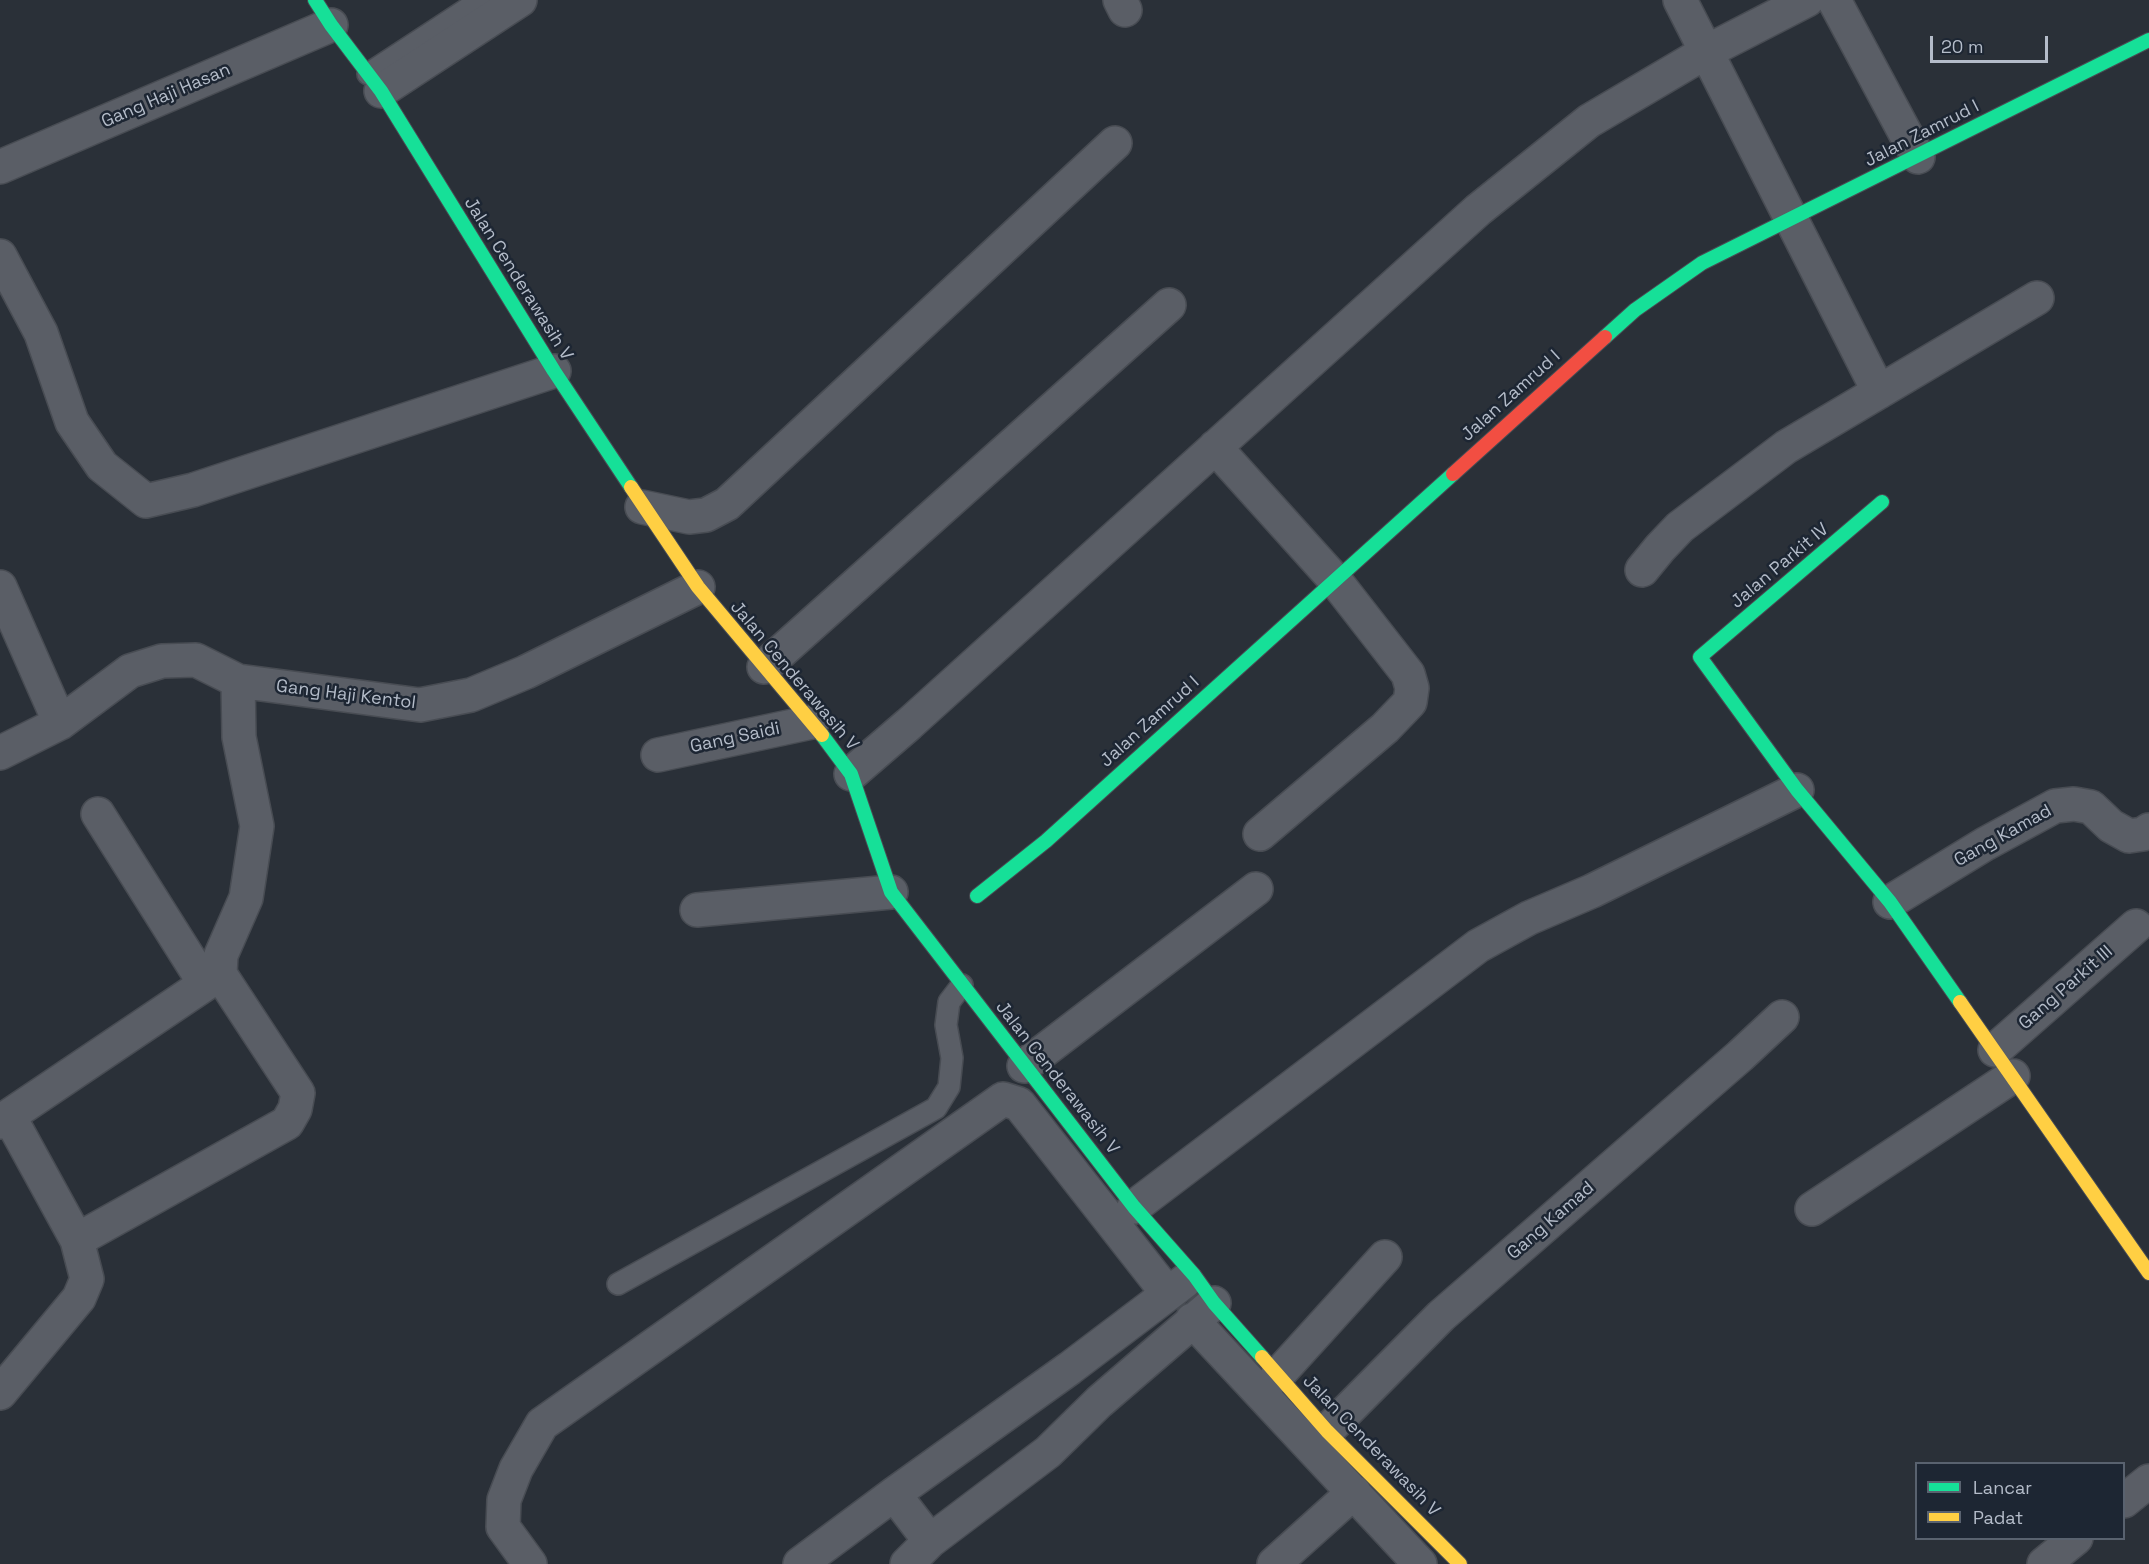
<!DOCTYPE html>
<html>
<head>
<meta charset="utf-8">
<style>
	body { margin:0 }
	#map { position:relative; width:2149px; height:1564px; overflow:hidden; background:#2a3038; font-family:"Space Grotesk",sans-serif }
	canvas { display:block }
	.legend { position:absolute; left:1915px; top:1462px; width:210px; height:78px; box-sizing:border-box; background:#1d2633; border:2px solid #59626f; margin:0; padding:8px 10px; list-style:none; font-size:18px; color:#b4bcc9 }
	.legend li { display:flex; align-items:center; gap:12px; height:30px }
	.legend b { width:30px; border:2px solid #59626f }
	.scale { position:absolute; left:1930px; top:36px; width:118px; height:27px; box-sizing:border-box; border:3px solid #b4bcc9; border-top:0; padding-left:8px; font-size:18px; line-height:21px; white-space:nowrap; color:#b4bcc9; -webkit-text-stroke:4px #1d2633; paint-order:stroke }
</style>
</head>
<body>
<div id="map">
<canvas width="2149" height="1564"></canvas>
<ul class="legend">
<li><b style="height:8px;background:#16e098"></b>Lancar</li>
<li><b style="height:8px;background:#ffcf43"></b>Padat</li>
</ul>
<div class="scale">20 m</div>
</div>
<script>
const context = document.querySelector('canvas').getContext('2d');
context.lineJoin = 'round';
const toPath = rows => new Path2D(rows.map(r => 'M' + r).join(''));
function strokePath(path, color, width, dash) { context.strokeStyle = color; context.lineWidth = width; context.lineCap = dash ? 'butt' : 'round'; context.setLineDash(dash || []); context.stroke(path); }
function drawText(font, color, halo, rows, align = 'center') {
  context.font = font + ' "Space Grotesk",sans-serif'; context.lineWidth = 5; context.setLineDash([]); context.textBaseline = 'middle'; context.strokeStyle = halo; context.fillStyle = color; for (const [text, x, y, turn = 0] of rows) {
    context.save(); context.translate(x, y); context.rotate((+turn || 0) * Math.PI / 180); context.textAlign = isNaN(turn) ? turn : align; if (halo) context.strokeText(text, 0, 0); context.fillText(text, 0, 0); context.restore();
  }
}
const lane = toPath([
	[368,74,481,0],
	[618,1284,936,1108,949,1087,952,1058,946,1025,949,1002,962,985]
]);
const street = toPath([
	[1120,0,1125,10],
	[1680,0,1879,392],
	[1834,0,1918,157],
	[381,91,520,0],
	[0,167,331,25],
	[0,256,41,333,72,422,102,466,146,501,193,490,554,371],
	[1215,447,1334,579,1408,674,1412,688,1410,702,1385,728,1260,834],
	[642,507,689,517,706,515,727,504,1115,143],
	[1642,570,1660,548,1680,527,1786,447,2037,298],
	[0,587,60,723],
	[764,667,1169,305],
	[0,753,60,723,130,671,162,661,196,660,238,681,420,705,471,695,526,672,698,587],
	[658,755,812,722],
	[851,774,909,724,1478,210,1589,121,1706,52,1807,0],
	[98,814,205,984],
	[1890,902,1985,844,2055,806,2074,804,2091,807,2111,826,2129,836,2143,834,2149,830],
	[697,910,891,892],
	[1995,1050,2136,926],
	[1024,1066,1256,889],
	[0,1122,220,974],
	[1134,1207,1478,946,1529,918,1592,891,1797,790],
	[1812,1209,2013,1076],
	[77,1240,287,1123,295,1109,298,1093,220,974,221,955,246,898,257,826,239,737,238,681],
	[1192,1320,1420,1564],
	[1277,1376,1385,1257],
	[0,1393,79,1298,87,1279,77,1240,9,1116],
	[1327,1431,1441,1316,1740,1056,1782,1017],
	[894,1494,930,1541],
	[2124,1501,2149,1481],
	[530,1564,503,1527,504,1500,516,1469,542,1424,1003,1099,1019,1104,1168,1294],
	[800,1564,894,1494,1070,1368,1185,1281],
	[907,1564,930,1541,1048,1452,1099,1402,1214,1303],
	[1274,1564,1354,1492],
	[2044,1564,2076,1538]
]);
const fast = toPath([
	[315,0,331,25,381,91,554,371,631,487],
	[1605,337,1635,310,1702,263,2149,40],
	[1882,502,1700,657,1797,790,1890,902,1960,1002],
	[822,735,851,774,891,892,1134,1207,1194,1275,1214,1303,1262,1357],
	[977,896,1046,841,1453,474]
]);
const slow = toPath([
	[631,487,698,587,822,735],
	[1960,1002,2149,1273],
	[1262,1357,1327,1431,1460,1564]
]);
const jam = toPath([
	[1453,474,1605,337]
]);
strokePath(lane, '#484c53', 24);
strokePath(street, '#484c53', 36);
strokePath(fast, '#484c53', 16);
strokePath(slow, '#484c53', 16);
strokePath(jam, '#484c53', 16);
strokePath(lane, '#5a5e66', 21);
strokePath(street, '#5a5e66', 33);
strokePath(fast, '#16e098', 14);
strokePath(slow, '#ffcf43', 14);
strokePath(jam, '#f24e42', 14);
drawText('18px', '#b4bcc9', '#1d2633', [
	["Gang Haji Hasan",166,96,-23],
	["Jalan Zamrud I",1922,134,-27],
	["Jalan Cenderawasih V",518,279,58],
	["Jalan Zamrud I",1511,396,-42],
	["Jalan Parkit IV",1780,566,-40],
	["Jalan Cenderawasih V",794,676,50],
	["Gang Haji Kentol",346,695,7],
	["Jalan Zamrud I",1150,722,-42],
	["Gang Saidi",735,738,-12],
	["Gang Kamad",2003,836,-29],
	["Gang Parkit III",2066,988,-41],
	["Jalan Cenderawasih V",1057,1078,52],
	["Gang Kamad",1551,1221,-41],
	["Jalan Cenderawasih V",1371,1446,46]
]);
</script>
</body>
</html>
